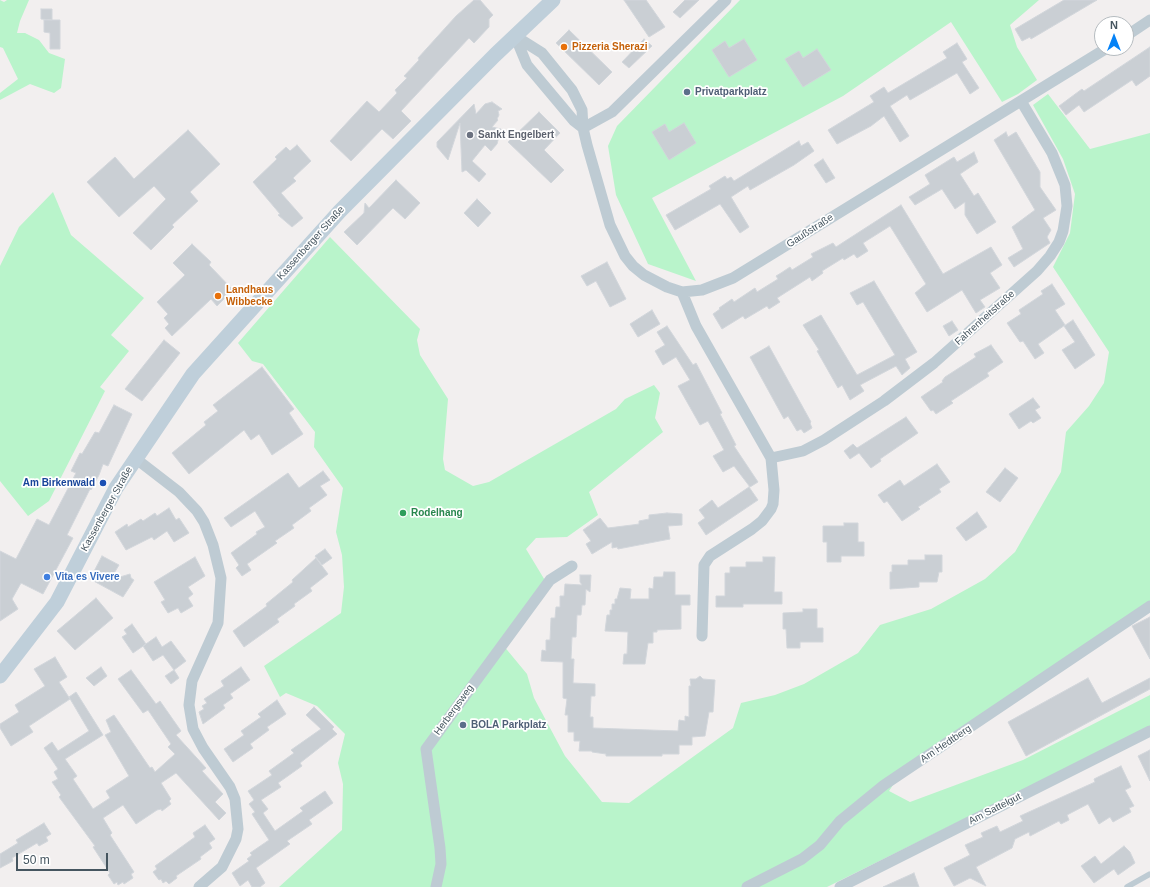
<!DOCTYPE html>
<html>
<head>
<meta charset="utf-8">
<style>
	body { margin:0 }
	#map { position:relative; width:1150px; height:887px; overflow:hidden; background:#f2efef; font-family:Helvetica,sans-serif }
	canvas { display:block }
	.north { position:absolute; left:1094px; top:16px; width:40px; height:40px; box-sizing:border-box; background:#fff; border:1px solid #b5bbbf; border-radius:50%; rotate:0deg; font-size:11px; font-weight:700; line-height:16px; text-align:center; color:#45555f }
	.north::after { content:''; display:block; margin:auto; width:14px; height:18px; background:#0582f6; clip-path:polygon(50% 0,100% 100%,50% 72%,0 100%) }
	.scale { position:absolute; left:16px; top:853px; width:92px; height:18px; box-sizing:border-box; border:2px solid #45555f; border-top:0; padding-left:5px; font-size:12px; line-height:14px; white-space:nowrap; color:#45555f; -webkit-text-stroke:3px #fff; paint-order:stroke }
</style>
</head>
<body>
<div id="map">
<canvas width="1150" height="887"></canvas>
<div class="north">N</div>
<div class="scale">50 m</div>
</div>
<script>
const context = document.querySelector('canvas').getContext('2d');
context.lineJoin = 'round';
function fillPath(path, color) { context.fillStyle = color; context.fill(path, 'evenodd'); }
const toPath = rows => new Path2D(rows.map(r => 'M' + r).join(''));
function strokePath(path, color, width, dash) { context.strokeStyle = color; context.lineWidth = width; context.lineCap = dash ? 'butt' : 'round'; context.setLineDash(dash || []); context.stroke(path); }
function drawText(font, color, halo, rows, align = 'center') {
  context.font = font + ' Helvetica,sans-serif'; context.lineWidth = 3.5; context.setLineDash([]); context.textBaseline = 'middle'; context.strokeStyle = halo; context.fillStyle = color; for (const [text, x, y, turn = 0] of rows) {
    context.save(); context.translate(x, y); context.rotate((+turn || 0) * Math.PI / 180); context.textAlign = isNaN(turn) ? turn : align; if (halo) context.strokeText(text, 0, 0); context.fillText(text, 0, 0); context.restore();
  }
}
fillPath(toPath([
	[0,0,4,2,7,0,29,0,20,21,17,33,25,33,39,40,49,53,65,59,61,88,54,93,30,84,0,100,0,93,18,79,3,48,0,47],
	[740,0,1039,0,1010,25,1017,47,1037,80,1018,94,1002,102,951,22,843,96,652,198,696,281,648,264,616,195,608,146,617,126],
	[1048,94,1090,149,1150,133,1150,602,905,767,889,791,910,802,1023,760,1150,695,1150,727,827,887,279,887,342,830,343,784,338,763,345,734,317,706,286,693,280,697,264,666,341,613,344,587,342,555,336,532,343,488,314,447,315,432,263,364,252,361,238,343,330,237,420,329,417,340,420,355,448,399,443,459,445,470,473,486,489,482,616,409,625,399,654,385,660,393,655,418,663,432,589,492,598,515,567,537,536,538,526,549,549,587,503,645,527,674,534,698,565,756,602,802,629,803,733,728,741,703,775,695,804,684,858,653,880,625,931,609,985,579,1015,552,1061,472,1066,432,1089,406,1104,383,1109,352,1053,267,1070,233,1075,194,1063,159,1033,105],
	[53,192,71,235,144,298,111,335,129,351,100,387,105,391,49,501,28,516,0,481,0,266,19,227]
]), '#b9f4cb');
const building = toPath([
	[474,0,480,0,493,15,489,19,489,27,474,43,469,38,401,111,411,121,393,139,382,129,351,161,330,141,367,101,379,112,397,93,395,90,407,78,404,76,419,60,418,58,456,16,474,0],
	[624,0,646,0,665,27,649,37,624,0],
	[685,0,699,0,680,18,673,12,685,0],
	[1064,0,1097,0,1031,39,1030,37,1022,41,1015,29,1064,0],
	[41,9,52,9,52,20,41,19,41,9],
	[44,20,60,20,60,49,50,49,50,33,44,32,44,20],
	[569,30,612,72,599,85,556,43,569,30],
	[644,39,652,46,629,68,622,62,644,39],
	[744,39,757,60,729,77,712,50,725,41,729,48,744,39],
	[957,43,967,59,962,62,979,88,970,94,957,73,910,100,907,95,890,106,909,136,900,142,884,116,871,126,837,144,828,130,874,102,870,96,884,87,888,93,947,58,943,52,957,43],
	[1150,47,1150,76,1136,86,1132,80,1084,112,1079,105,1066,115,1059,106,1082,89,1084,91,1150,47],
	[817,49,831,70,803,87,785,59,799,51,803,58,817,49],
	[492,102,502,109,498,111,499,115,497,119,498,120,492,127,501,129,497,144,491,151,485,145,472,161,486,174,479,182,466,170,462,172,460,123,448,160,437,147,437,142,474,104,476,114,485,104,492,102],
	[539,112,560,133,544,150,564,170,551,183,508,142,539,112],
	[684,123,696,143,669,160,652,132,665,124,669,132,684,123],
	[188,130,220,164,190,192,198,201,172,225,174,227,151,250,133,233,166,199,154,186,119,217,87,182,115,157,134,179,188,130],
	[1006,132,1008,137,1016,132,1040,172,1040,187,1056,210,1043,218,1051,230,1047,237,1050,243,1014,267,1008,258,1023,249,1012,227,1035,210,994,140,1006,132],
	[799,141,801,146,808,142,814,151,794,165,750,190,748,186,731,197,749,227,740,233,720,204,675,230,666,215,711,189,709,186,725,176,727,179,731,177,734,181,799,141],
	[297,145,311,161,293,178,296,181,281,193,303,218,292,227,278,215,280,214,253,182,277,159,275,157,286,147,290,151,297,145],
	[974,152,978,162,960,174,974,196,978,193,996,222,977,234,965,215,965,202,955,209,942,189,915,205,909,197,930,184,925,175,954,157,957,162,974,152],
	[823,159,835,178,826,183,814,165,823,159],
	[396,180,420,203,405,219,393,208,357,245,344,232,364,213,365,203,369,208,396,180],
	[477,199,491,213,478,227,464,213,477,199],
	[901,205,943,274,991,247,1002,265,990,273,1000,288,980,300,985,307,976,313,962,290,927,312,915,293,926,284,890,226,863,243,868,251,857,258,854,254,844,260,843,258,822,271,823,273,812,281,810,277,777,298,780,302,769,309,767,306,745,319,743,316,722,329,713,314,720,309,719,308,732,299,734,302,755,288,757,292,778,279,776,276,781,273,790,267,792,270,813,257,811,254,833,243,836,247,901,205],
	[192,244,211,262,209,265,233,290,217,306,211,299,172,336,165,328,169,324,164,318,168,314,157,302,185,275,173,263,192,244],
	[607,262,626,299,610,307,596,281,587,286,581,276,607,262],
	[874,281,917,352,905,359,910,368,902,375,896,366,860,385,864,391,850,400,842,385,838,388,817,351,819,350,803,325,821,315,857,375,895,355,863,302,857,305,850,293,874,281],
	[1052,284,1065,304,1055,310,1065,325,1038,344,1044,353,1035,359,1023,341,1020,342,1007,323,1021,314,1019,310,1043,294,1041,291,1052,284],
	[652,310,660,324,638,337,630,324,652,310],
	[1073,320,1095,355,1075,369,1062,350,1075,342,1064,326,1073,320],
	[952,321,958,330,949,336,943,326,952,321],
	[667,326,693,365,696,363,722,413,720,414,736,445,734,446,758,482,750,487,734,466,723,472,713,456,724,450,708,421,700,425,678,386,690,380,676,357,663,365,655,351,665,345,657,332,667,326],
	[164,340,180,353,142,401,125,389,164,340],
	[991,345,1003,362,987,373,989,376,951,401,953,403,936,414,933,410,931,411,921,397,943,382,942,381,945,377,976,357,974,354,991,345],
	[769,346,811,422,810,423,812,428,804,433,801,429,797,431,788,416,784,419,750,357,769,346],
	[262,367,294,409,289,413,303,434,272,455,259,434,251,440,244,430,189,474,172,453,206,425,204,422,218,411,213,405,262,367],
	[1033,398,1040,407,1035,410,1041,418,1033,423,1031,421,1019,429,1009,414,1033,398],
	[114,405,132,414,108,466,103,464,99,475,91,490,90,489,67,535,73,538,43,594,21,583,12,599,18,609,0,621,0,551,16,559,37,519,49,525,76,473,71,471,80,453,82,454,95,432,99,433,114,405],
	[906,417,918,433,880,459,881,461,871,468,859,453,850,459,844,451,853,444,857,448,906,417],
	[937,464,950,482,939,489,941,492,918,507,920,509,902,521,887,501,884,503,878,495,900,480,904,486,937,464],
	[1005,468,1018,478,1000,502,986,492,1005,468],
	[323,471,330,480,320,486,327,495,309,508,311,511,292,525,294,528,275,541,277,543,247,564,251,570,242,576,236,568,239,565,231,553,257,534,256,532,265,527,255,511,231,527,224,518,288,473,299,488,323,471],
	[749,487,758,500,706,535,698,523,705,518,699,510,712,500,718,508,749,487],
	[169,508,176,520,179,518,189,533,174,542,167,531,154,540,152,537,126,550,115,532,127,524,128,527,141,519,143,521,155,513,157,516,169,508],
	[977,512,987,527,966,541,956,528,977,512],
	[667,513,682,514,682,525,668,526,670,539,618,549,617,547,612,548,612,542,592,554,586,544,591,541,583,530,600,518,608,528,632,525,639,524,639,521,649,519,649,515,667,513],
	[844,523,858,523,858,542,864,542,864,556,841,556,841,562,827,562,827,542,823,542,823,526,844,526,844,523],
	[325,549,332,558,322,565,315,556,325,549],
	[925,555,942,555,942,572,939,572,937,582,919,582,919,587,890,589,890,572,892,572,892,565,908,565,908,560,925,560,925,555],
	[102,556,119,565,110,580,130,574,131,578,134,580,123,597,90,579,102,556],
	[195,557,205,576,188,587,193,594,188,598,193,606,181,613,178,608,168,613,161,602,165,600,154,582,195,557],
	[763,557,775,557,774,592,782,592,782,604,743,604,743,607,716,607,716,596,725,596,725,573,730,573,730,567,746,567,746,562,763,562,763,557],
	[316,558,328,574,310,588,312,591,294,604,295,606,277,619,279,622,244,647,233,631,267,606,266,604,293,582,292,580,316,558],
	[664,572,675,572,675,595,690,595,690,605,681,605,681,629,657,630,657,632,653,632,653,643,648,643,645,664,623,664,624,654,627,654,628,632,605,631,607,615,610,615,610,610,612,610,612,604,615,604,615,599,617,599,620,588,631,589,630,599,649,599,649,588,653,589,654,577,663,577,664,572],
	[580,575,591,575,590,592,586,589,585,605,582,605,581,615,577,615,576,637,572,637,571,659,574,659,573,683,595,684,595,696,591,696,590,717,593,717,593,728,678,731,679,720,685,721,685,716,689,717,689,686,691,686,690,679,696,679,700,676,703,679,715,680,713,712,709,712,705,736,692,737,692,745,679,745,679,754,662,754,662,756,606,756,606,754,592,752,592,751,579,751,580,741,574,741,574,732,568,732,568,715,565,715,567,699,563,698,563,662,541,661,542,650,546,651,546,640,550,640,551,618,555,618,556,607,560,607,560,596,564,596,565,584,582,585,580,582,580,575],
	[96,598,113,618,75,650,57,631,96,598],
	[803,609,817,609,817,628,823,628,823,642,800,642,800,648,787,648,786,629,783,629,783,613,803,612,803,609],
	[1150,617,1150,659,1132,626,1150,617],
	[132,624,146,644,133,653,122,637,127,634,124,630,132,624],
	[156,637,162,647,171,641,186,661,174,670,163,655,153,661,143,646,156,637],
	[55,657,67,677,59,682,70,699,29,726,33,732,11,746,0,728,0,724,19,712,15,705,45,686,34,669,55,657],
	[101,667,107,676,94,686,86,678,101,667],
	[241,667,250,680,230,694,233,698,223,705,225,708,203,724,199,712,204,709,202,706,207,703,204,699,224,686,221,681,241,667],
	[131,670,156,704,160,701,181,731,176,735,206,768,202,771,223,794,215,802,226,813,219,820,176,773,161,783,171,799,169,801,171,804,162,811,161,809,157,810,136,824,123,805,103,818,112,833,110,835,134,872,131,874,133,878,124,884,123,882,118,885,117,882,114,884,108,875,110,873,93,847,95,846,59,797,61,795,52,782,58,779,54,772,58,769,44,748,52,742,58,751,89,731,69,697,76,692,103,735,65,759,77,776,73,779,93,809,110,798,106,791,129,776,105,735,111,732,106,720,114,715,150,768,152,767,155,772,175,754,168,747,171,744,148,710,143,713,118,679,131,670],
	[174,670,179,678,171,684,165,676,174,670],
	[1088,678,1102,703,1150,678,1150,689,1026,756,1008,722,1088,678],
	[277,700,286,714,267,727,269,730,250,744,253,748,233,762,224,749,244,735,241,731,261,717,258,714,277,700],
	[314,707,334,727,332,729,337,734,300,763,302,766,278,783,281,787,261,800,268,809,263,813,275,831,303,811,300,808,325,791,333,803,309,820,312,824,287,841,290,844,256,868,265,883,260,887,252,887,248,880,240,886,232,873,249,861,247,859,252,855,250,853,269,840,252,814,255,812,249,804,254,800,248,791,272,775,269,771,294,753,291,750,321,729,306,715,314,707],
	[1150,750,1150,781,1138,756,1150,750],
	[1121,766,1131,787,1125,790,1134,806,1129,808,1131,812,1113,822,1110,817,1099,824,1088,804,1067,815,1069,820,1061,824,1059,821,1030,836,1029,832,1015,839,1012,848,976,867,986,886,970,878,954,886,944,868,970,855,965,845,983,837,981,833,997,826,1000,832,1023,821,1020,816,1095,782,1094,779,1100,776,1121,766],
	[44,823,51,834,46,837,48,841,39,846,37,843,12,858,13,861,0,868,0,854,18,843,16,840,44,823],
	[205,825,215,839,209,843,212,848,200,857,201,859,176,876,177,878,169,884,166,881,163,883,161,879,159,880,153,872,157,869,155,866,195,837,193,833,205,825],
	[1124,846,1130,852,1135,863,1118,875,1114,869,1094,883,1081,866,1095,856,1101,864,1124,846],
	[914,873,919,887,883,887,914,873]
]);
fillPath(building, '#cacfd4');
strokePath(building, '#d2d6db', 1);
strokePath(toPath([
	[1127,887,1150,874]
]), '#becbd3', 5.5);
strokePath(toPath([
	[515,36,542,53,572,90,582,110,583,128,587,145,610,225,625,256,633,266,644,275,667,287,682,292,702,290,733,278,1107,48],
	[515,36,527,65,574,121,583,128],
	[1126,36,1150,20],
	[583,128,612,112,726,0],
	[682,292,696,326,771,458,803,451,824,440,884,401,934,363,1037,271,1050,256,1059,242,1063,231,1067,206,1065,185,1052,153,1021,101],
	[135,458,179,492,197,511,204,522,213,545,221,578,218,623,192,681,189,705,193,729,203,748,230,787,235,799,238,829,236,839,222,867,199,887],
	[702,636,704,565,710,556,752,529,762,521,771,509,773,504,774,490,771,458],
	[436,887,441,864,440,848,426,749,550,580,572,566],
	[747,887,802,859,820,845,840,821,884,785,1150,606],
	[840,887,1150,731]
]), '#becbd3', 11);
strokePath(toPath([
	[0,676,57,602,116,488,193,374,340,211,495,55,553,0]
]), '#bfcfda', 15);
for (const [x, y, r, color] of [
	[564,47,4,"#e8710a"],
	[687,92,4,"#5c6f8a"],
	[470,135,4,"#6b7280"],
	[218,296,4,"#e8710a"],
	[103,483,4,"#1a4fb4"],
	[403,513,4,"#2e9e5b"],
	[47,577,4,"#3f7fe0"],
	[463,725,4,"#5c6f8a"]
]) { const dot = new Path2D(); dot.arc(x, y, r, 0, 2 * Math.PI); context.fillStyle = color; context.fill(dot); strokePath(dot, '#fff', 1.5); }
drawText('bold 10px', '#c56008', '#fff', [
	["Pizzeria Sherazi",572,47],
	["Landhaus",226,290],
	["Wibbecke",226,302]
], 'left');
drawText('bold 10px', '#4e5e75', '#fff', [
	["Privatparkplatz",695,92],
	["BOLA Parkplatz",471,725]
], 'left');
drawText('bold 10px', '#5b616d', '#fff', [
	["Sankt Engelbert",478,135]
], 'left');
drawText('10px', '#45555f', '#fff', [
	["Gaußstraße",810,231,-33],
	["Kassenberger Straße",311,243,-48],
	["Fahrenheitstraße",985,318,-42],
	["Kassenberger Straße",107,509,-61],
	["Herbergsweg",454,710,-54],
	["Am Hedtberg",946,744,-34],
	["Am Sattelgut",995,809,-27]
]);
drawText('bold 10px', '#164399', '#fff', [
	["Am Birkenwald",95,483]
], 'right');
drawText('bold 10px', '#27864d', '#fff', [
	["Rodelhang",411,513]
], 'left');
drawText('bold 10px', '#366cbe', '#fff', [
	["Vita es Vivere",55,577]
], 'left');
</script>
</body>
</html>
